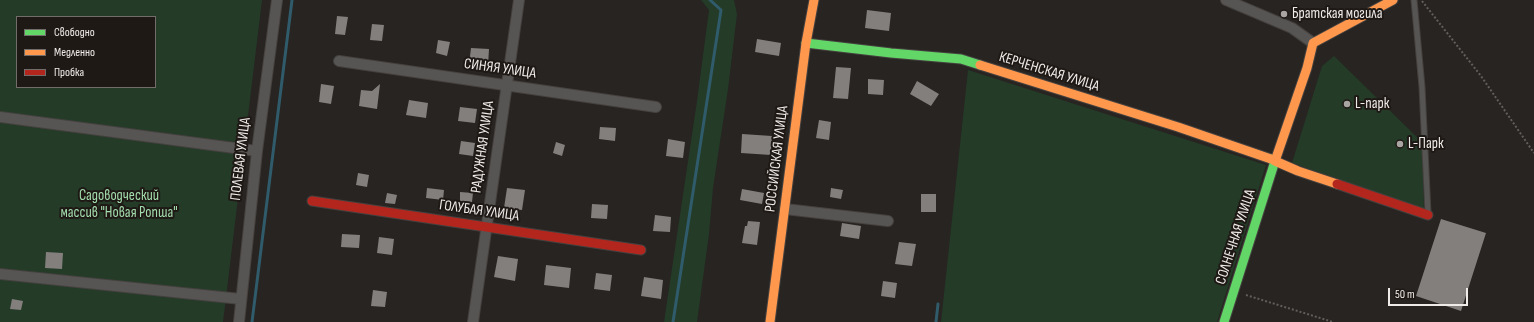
<!DOCTYPE html>
<html>
<head>
<meta charset="utf-8">
<style>
	body { margin:0 }
	#map { position:relative; width:1534px; height:322px; overflow:hidden; background:#272421; font-family:"Sofia Sans Condensed",sans-serif }
	canvas { display:block }
	.legend { position:absolute; left:16px; top:16px; width:140px; height:72px; box-sizing:border-box; background:#1f1916; border:1px solid #726d6a; margin:0; padding:5px 7px; list-style:none; font-size:12px; color:#efebe8 }
	.legend li { display:flex; align-items:center; gap:8px; height:20px }
	.legend b { width:20px; border:1px solid #726d6a }
	.scale { position:absolute; left:1388px; top:288px; width:80px; height:18px; box-sizing:border-box; border:2px solid #efebe8; border-top:0; padding-left:5px; font-size:12px; line-height:14px; white-space:nowrap; color:#efebe8; -webkit-text-stroke:3px #1f1916; paint-order:stroke }
</style>
</head>
<body>
<div id="map">
<canvas width="1534" height="322"></canvas>
<ul class="legend">
<li><b style="height:5px;background:#63d668"></b>Свободно</li>
<li><b style="height:5px;background:#ff974d"></b>Медленно</li>
<li><b style="height:5px;background:#b3261e"></b>Пробка</li>
</ul>
<div class="scale">50 m</div>
</div>
<script>
const context = document.querySelector('canvas').getContext('2d');
context.lineJoin = 'round';
function fillPath(path, color) { context.fillStyle = color; context.fill(path, 'evenodd'); }
const toPath = rows => new Path2D(rows.map(r => 'M' + r).join(''));
function strokePath(path, color, width, dash) { context.strokeStyle = color; context.lineWidth = width; context.lineCap = dash ? 'butt' : 'round'; context.setLineDash(dash || []); context.stroke(path); }
function drawText(font, color, halo, rows, align = 'center') {
  context.font = font + ' "Sofia Sans Condensed",sans-serif'; context.lineWidth = 4; context.setLineDash([]); context.textBaseline = 'middle'; context.strokeStyle = halo; context.fillStyle = color; for (const [text, x, y, turn = 0] of rows) {
    context.save(); context.translate(x, y); context.rotate((+turn || 0) * Math.PI / 180); context.textAlign = isNaN(turn) ? turn : align; if (halo) context.strokeText(text, 0, 0); context.fillText(text, 0, 0); context.restore();
  }
}
fillPath(toPath([
	[0,0,262,0,223,322,0,322],
	[17,17,155,17,155,87,17,87],
	[701,0,734,0,737,14,728,89,713,188,709,234,697,322,664,322,697,101,709,10],
	[1334,56,1422,142,1424,209,1292,163,1322,66],
	[968,70,1266,165,1217,322,941,322]
]), '#243b28');
strokePath(toPath([
	[252,322,292,0],
	[673,322,721,10,710,0],
	[936,322,938,304]
]), '#305b6b', 3);
fillPath(toPath([
	[867,10,891,13,889,31,865,28],
	[337,16,348,17,345,35,335,34],
	[372,24,384,25,382,41,370,40],
	[757,39,781,43,779,56,755,52],
	[438,40,450,42,447,56,436,53],
	[471,48,489,49,488,66,469,64],
	[836,67,851,68,848,99,833,98],
	[868,79,884,80,883,95,868,94],
	[917,81,939,94,931,106,910,94],
	[321,84,334,86,331,104,319,102],
	[380,84,377,109,359,106,361,90,372,91],
	[409,100,428,103,426,118,406,115],
	[460,107,477,109,475,123,458,121],
	[819,120,831,122,829,140,816,138],
	[600,127,616,128,615,141,599,139],
	[742,134,772,136,771,155,741,153],
	[668,139,685,142,683,158,666,156],
	[461,141,475,143,473,156,459,154],
	[556,142,565,145,562,156,553,153],
	[358,173,369,175,367,187,356,185],
	[427,188,444,190,443,200,426,198],
	[507,188,525,190,522,210,504,208],
	[831,188,843,190,841,199,830,197],
	[742,189,764,193,762,204,740,200],
	[460,192,473,193,472,202,460,201],
	[387,193,397,195,395,204,385,203],
	[921,194,936,194,936,212,921,212],
	[592,204,608,205,607,219,591,218],
	[655,215,671,217,670,232,653,231],
	[1441,219,1486,233,1461,311,1416,296],
	[748,221,760,222,757,245,742,243,745,226,747,226],
	[842,223,861,226,859,239,840,236],
	[342,234,360,235,359,248,341,247],
	[379,237,394,239,392,255,377,253],
	[899,242,916,244,912,266,895,264],
	[46,252,63,253,62,269,45,268],
	[498,256,518,259,515,281,494,277],
	[546,265,571,268,569,288,544,285],
	[596,273,612,275,610,291,594,289],
	[644,277,663,280,661,299,641,296],
	[883,281,897,283,895,298,881,296],
	[373,290,387,292,385,307,371,306],
	[12,299,23,301,21,310,10,309]
]), '#827f7d');
const lane = toPath([
	[1414,0,1422,87,1428,213]
]);
const street = toPath([
	[1226,0,1292,28,1313,43],
	[339,61,656,107],
	[0,117,257,151],
	[785,209,888,221],
	[0,274,241,299],
	[239,322,257,151,277,0],
	[473,322,519,0]
]);
const fast = toPath([
	[806,43,891,53,961,59,980,65],
	[1224,322,1275,161,1271,159]
]);
const slow = toPath([
	[980,65,1178,127,1271,159],
	[1337,184,1298,171,1275,161,1307,68,1313,43,1393,0],
	[770,322,806,43,814,0]
]);
const jam = toPath([
	[1337,184,1428,215],
	[312,201,641,250]
]);
strokePath(lane, '#45413f', 7);
strokePath(street, '#45413f', 12);
strokePath(fast, '#45413f', 11);
strokePath(slow, '#45413f', 11);
strokePath(jam, '#45413f', 11);
strokePath(toPath([
	[1422,1,1481,76,1534,153],
	[1246,295,1333,322]
]), '#615f5d', 2, [2, 2]);
strokePath(lane, '#575553', 5);
strokePath(street, '#575553', 10);
strokePath(fast, '#63d668', 9);
strokePath(slow, '#ff974d', 9);
strokePath(jam, '#b3261e', 9);
for (const [x, y, r, color] of [
	[1284,14,4,"#a9a5a2"],
	[1347,104,4,"#a9a5a2"],
	[1400,144,4,"#a9a5a2"]
]) { const dot = new Path2D(); dot.arc(x, y, r, 0, 2 * Math.PI); context.fillStyle = color; context.fill(dot); strokePath(dot, '#1f1916', 1.5); }
drawText('15px', '#efebe8', '#1f1916', [
	["Братская могила",1292,14],
	["L-парк",1355,104],
	["L-Парк",1408,144]
], 'left');
drawText('15px', '#efebe8', '#1f1916', [
	["СИНЯЯ УЛИЦА",500,69,8],
	["КЕРЧЕНСКАЯ УЛИЦА",1049,72,17],
	["РАДУЖНАЯ УЛИЦА",483,147,-82],
	["ПОЛЕВАЯ УЛИЦА",241,159,-83],
	["РОССИЙСКАЯ УЛИЦА",777,159,-83],
	["ГОЛУБАЯ УЛИЦА",479,211,8],
	["СОЛНЕЧНАЯ УЛИЦА",1236,237,-72]
]);
drawText('15px', '#a3ddad', '#1f1916', [
	["Садоводческий",119,196],
	["массив \"Новая Ропша\"",119,213]
]);
</script>
</body>
</html>
